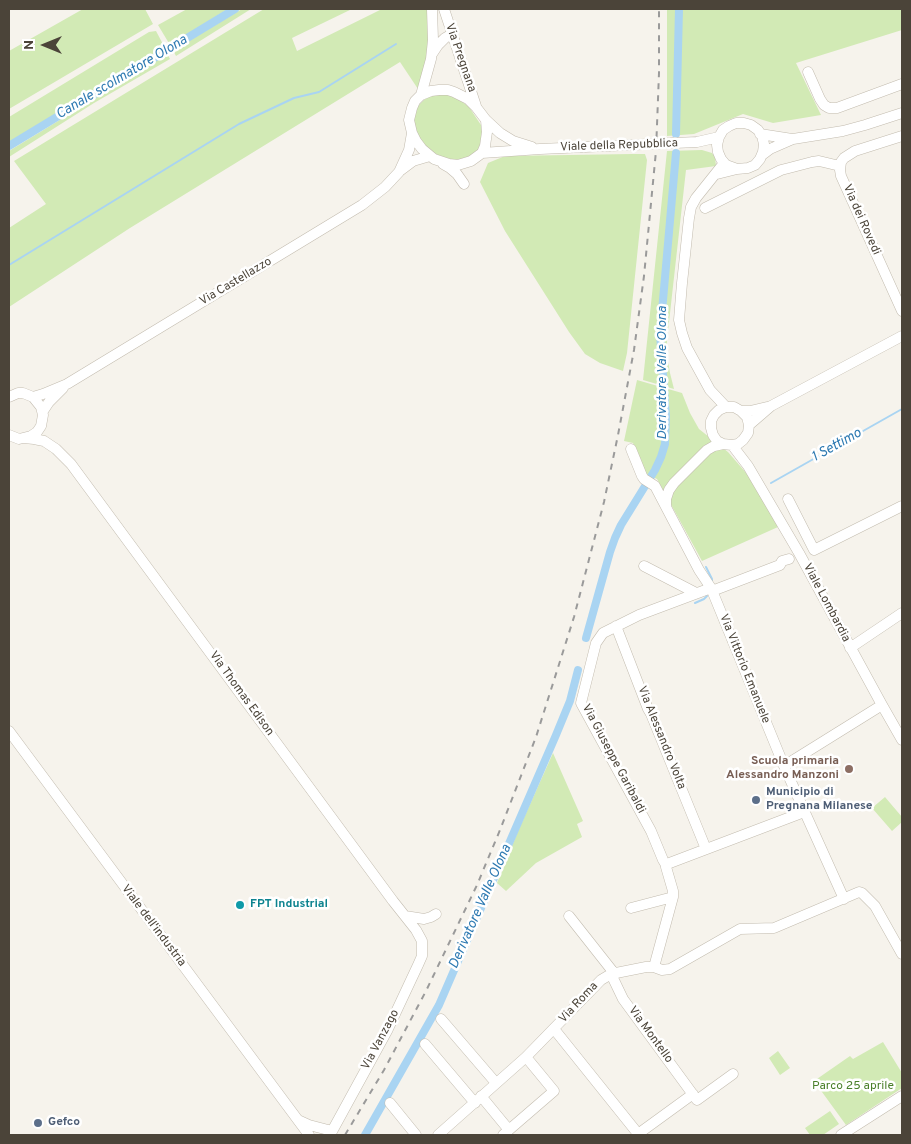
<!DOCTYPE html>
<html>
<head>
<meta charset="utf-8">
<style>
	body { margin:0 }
	#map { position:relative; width:911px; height:1144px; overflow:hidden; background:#f6f3ec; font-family:Overpass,sans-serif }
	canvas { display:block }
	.frame { position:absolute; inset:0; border:10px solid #4b4439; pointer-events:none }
	.north { position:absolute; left:20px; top:20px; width:50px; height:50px; -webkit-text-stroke:4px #fff; paint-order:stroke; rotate:270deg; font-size:14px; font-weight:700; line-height:20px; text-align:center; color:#4b4439 }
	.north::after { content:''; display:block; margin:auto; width:18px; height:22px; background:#4b4439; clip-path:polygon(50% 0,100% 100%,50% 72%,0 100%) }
</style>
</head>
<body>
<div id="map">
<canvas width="911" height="1144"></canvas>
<div class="frame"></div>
<div class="north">N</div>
</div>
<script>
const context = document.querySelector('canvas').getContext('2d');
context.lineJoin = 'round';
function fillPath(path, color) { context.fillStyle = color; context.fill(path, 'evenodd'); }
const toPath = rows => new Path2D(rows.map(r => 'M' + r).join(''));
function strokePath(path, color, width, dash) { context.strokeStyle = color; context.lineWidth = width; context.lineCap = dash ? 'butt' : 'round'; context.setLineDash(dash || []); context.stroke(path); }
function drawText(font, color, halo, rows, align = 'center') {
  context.font = font + ' Overpass,sans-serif'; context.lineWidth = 5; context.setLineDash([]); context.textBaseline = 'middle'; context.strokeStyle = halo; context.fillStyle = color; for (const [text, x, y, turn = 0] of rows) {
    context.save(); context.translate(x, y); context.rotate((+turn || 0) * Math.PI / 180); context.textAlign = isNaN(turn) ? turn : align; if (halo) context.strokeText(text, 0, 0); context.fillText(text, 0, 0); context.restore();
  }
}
fillPath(toPath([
	[83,9,145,9,153,24,9,109,9,51],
	[187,9,228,9,170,45,158,25],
	[242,9,251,9,176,56,173,50],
	[264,9,352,9,292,38,297,51,382,9,428,9,429,41,426,68,418,89,400,62,130,228,9,307,9,228,46,204,14,161],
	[667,9,902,9,902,30,796,63,821,115,773,123,743,114,694,134,667,136],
	[156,31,165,48,9,143,9,117,149,32],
	[167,53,170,59,94,103,9,157,9,151,112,88],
	[443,93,451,95,460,100,469,107,481,125,482,132,480,146,477,152,469,157,456,160,445,158,436,154,428,149,418,137,414,126,414,115,417,107,425,99,433,95],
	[702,150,712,153,715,157,716,166,686,170,667,340,667,355,670,373,674,389,643,380,667,151],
	[632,154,645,154,647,160,627,353,623,371,600,363,585,354,569,332,505,231,480,182,488,163,505,156],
	[637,380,682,393,690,413,699,429,728,452,754,482,778,527,702,561,657,479,646,474,633,443,624,441],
	[553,753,583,821,577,824,582,837,536,863,506,891,497,883,518,831],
	[885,797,902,817,902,822,892,831,872,808],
	[883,1042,902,1073,902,1088,846,1125,814,1081,850,1056,853,1059],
	[778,1051,790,1068,780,1075,769,1058],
	[830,1111,839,1124,823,1135,810,1135,805,1128]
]), '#d2eab5');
strokePath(toPath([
	[9,265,239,124,294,98,319,92,396,44],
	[771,483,902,409],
	[706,567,712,579,712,583],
	[695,603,704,599,707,596]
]), '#a9d4f2', 2);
strokePath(toPath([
	[676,134,679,9],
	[9,146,235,9],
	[586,638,610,552,615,538,621,525,655,470,661,457,665,444,666,416,660,334,676,153],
	[365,1135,439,1005,556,735,570,701,578,670]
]), '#a9d4f2', 8);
const minor = toPath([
	[444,9,476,106],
	[432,54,438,45,445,38,452,34],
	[808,72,820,99,824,105,829,108,837,108,902,84],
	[439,90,448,90,454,92,468,99,476,107,486,120,487,132,485,146,482,153,471,161,458,165,449,164,434,159,422,149,416,141,412,133,409,120,412,108,415,101,421,95,431,91,439,90],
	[421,95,431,59,433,40,432,9],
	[486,120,500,133,513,141,532,147],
	[760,134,792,139],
	[902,136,855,151,844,158,841,162,840,170,841,176,902,311],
	[482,153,540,149,697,142,719,137],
	[762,155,770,149,793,139,843,131,865,125,902,113],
	[724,163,696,198,691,207,689,218,682,283,679,320,682,333,687,348,710,390,726,407],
	[443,164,450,168,457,174,464,184],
	[401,170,413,161,430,156],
	[717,174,737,169,748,168,755,165,760,159,763,152,764,144,762,136,758,130,751,125,744,123,736,123,729,126,723,130,719,137,717,145,718,152,721,159,726,165,737,169],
	[705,208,781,170,789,168,812,162,819,161,840,166],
	[9,397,18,393,23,393,33,397,41,407,43,415,41,426,37,432,31,436,19,439,9,435],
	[33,397,43,394,67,384,362,205,385,187,399,172,409,150,412,133],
	[43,411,49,402,63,388],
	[741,411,747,417,749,425,748,433,743,440,738,444,732,445,723,444,717,441,713,435,711,428,711,421,714,415,719,410,726,407,734,407,741,411,750,411,767,407],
	[749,425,771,406,902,336],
	[24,438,34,439,44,441,56,449,71,464,393,901,416,930,422,941,422,956,418,965,388,1029,330,1135],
	[732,445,748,466,799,553,882,705,902,740],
	[631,449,642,476,644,479,655,486,699,570,711,588,784,766,844,899],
	[788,499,814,550,902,506],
	[666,506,666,499,669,490,674,483,707,450,714,446,723,444],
	[644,566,696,593],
	[712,591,780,565,782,561,789,559],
	[616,626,648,709,651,714,706,849],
	[850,648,902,613],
	[9,731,309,1135],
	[784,766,882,705],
	[666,865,667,864,804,812],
	[631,908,673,897],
	[405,916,424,919,431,917,436,914],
	[569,916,614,973],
	[654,967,673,897,673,891,666,867,666,865,663,860,651,831,581,703,596,643,603,633,639,615,711,588],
	[611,974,623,999,697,1100,733,1074],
	[441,1019,496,1083],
	[554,1029,639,1135],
	[425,1044,475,1103],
	[481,1096,509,1130],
	[390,1103,416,1135],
	[298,1120,309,1125,332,1131],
	[638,1134,693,1094],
	[438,1135,526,1057,601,980,611,974,646,967,654,967,662,970,670,969,740,929,774,928,859,892,862,893,875,906,902,954],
	[503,1135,554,1091,526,1057],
	[841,1135,902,1096]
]);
strokePath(minor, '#c2bbae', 11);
strokePath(minor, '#fff', 10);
strokePath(toPath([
	[345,1135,384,1070,426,991,477,885,500,830,536,737,574,617,604,502,618,435,634,350,644,276,656,151,659,73,659,9]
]), '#9a9a9a', 2, [6, 6]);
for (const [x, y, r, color] of [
	[849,769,5,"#8d6e63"],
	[756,800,5,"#5c6f8a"],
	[240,905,5,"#0f9aa8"],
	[38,1123,5,"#5c6f8a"]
]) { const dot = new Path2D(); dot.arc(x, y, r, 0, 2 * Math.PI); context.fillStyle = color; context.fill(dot); strokePath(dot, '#fff', 2); }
drawText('12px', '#4b4439', '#fff', [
	["Via Pregnana",460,58,71],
	["Viale della Repubblica",619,146,-2],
	["Via dei Rovedi",861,220,66],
	["Via Castellazzo",236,282,-31],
	["Viale Lombardia",826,603,62],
	["Via Vittorio Emanuele",744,669,68],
	["Via Thomas Edison",241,694,54],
	["Via Alessandro Volta",661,738,68],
	["Via Giuseppe Garibaldi",613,759,62],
	["Viale dell'industria",153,926,53],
	["Via Roma",579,1003,-47],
	["Via Montello",650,1035,54],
	["Via Vanzago",381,1040,-62]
]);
drawText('bold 12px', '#785e54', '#fff', [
	["Scuola primaria",839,762],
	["Alessandro Manzoni",839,776]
], 'right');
drawText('bold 12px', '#4e5e75', '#fff', [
	["Municipio di",766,793],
	["Pregnana Milanese",766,807],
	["Gefco",48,1123]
], 'left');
drawText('bold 12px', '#0d838f', '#fff', [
	["FPT Industrial",250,905]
], 'left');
drawText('12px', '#4a7f2a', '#fff', [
	["Parco 25 aprile",853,1087]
]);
drawText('italic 14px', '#2e7ab2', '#fff', [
	["Canale scolmatore Olona",122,78,-31],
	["Derivatore Valle Olona",663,373,-90],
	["1 Settimo",837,446,-29],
	["Derivatore Valle Olona",481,907,-66]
]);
</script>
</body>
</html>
